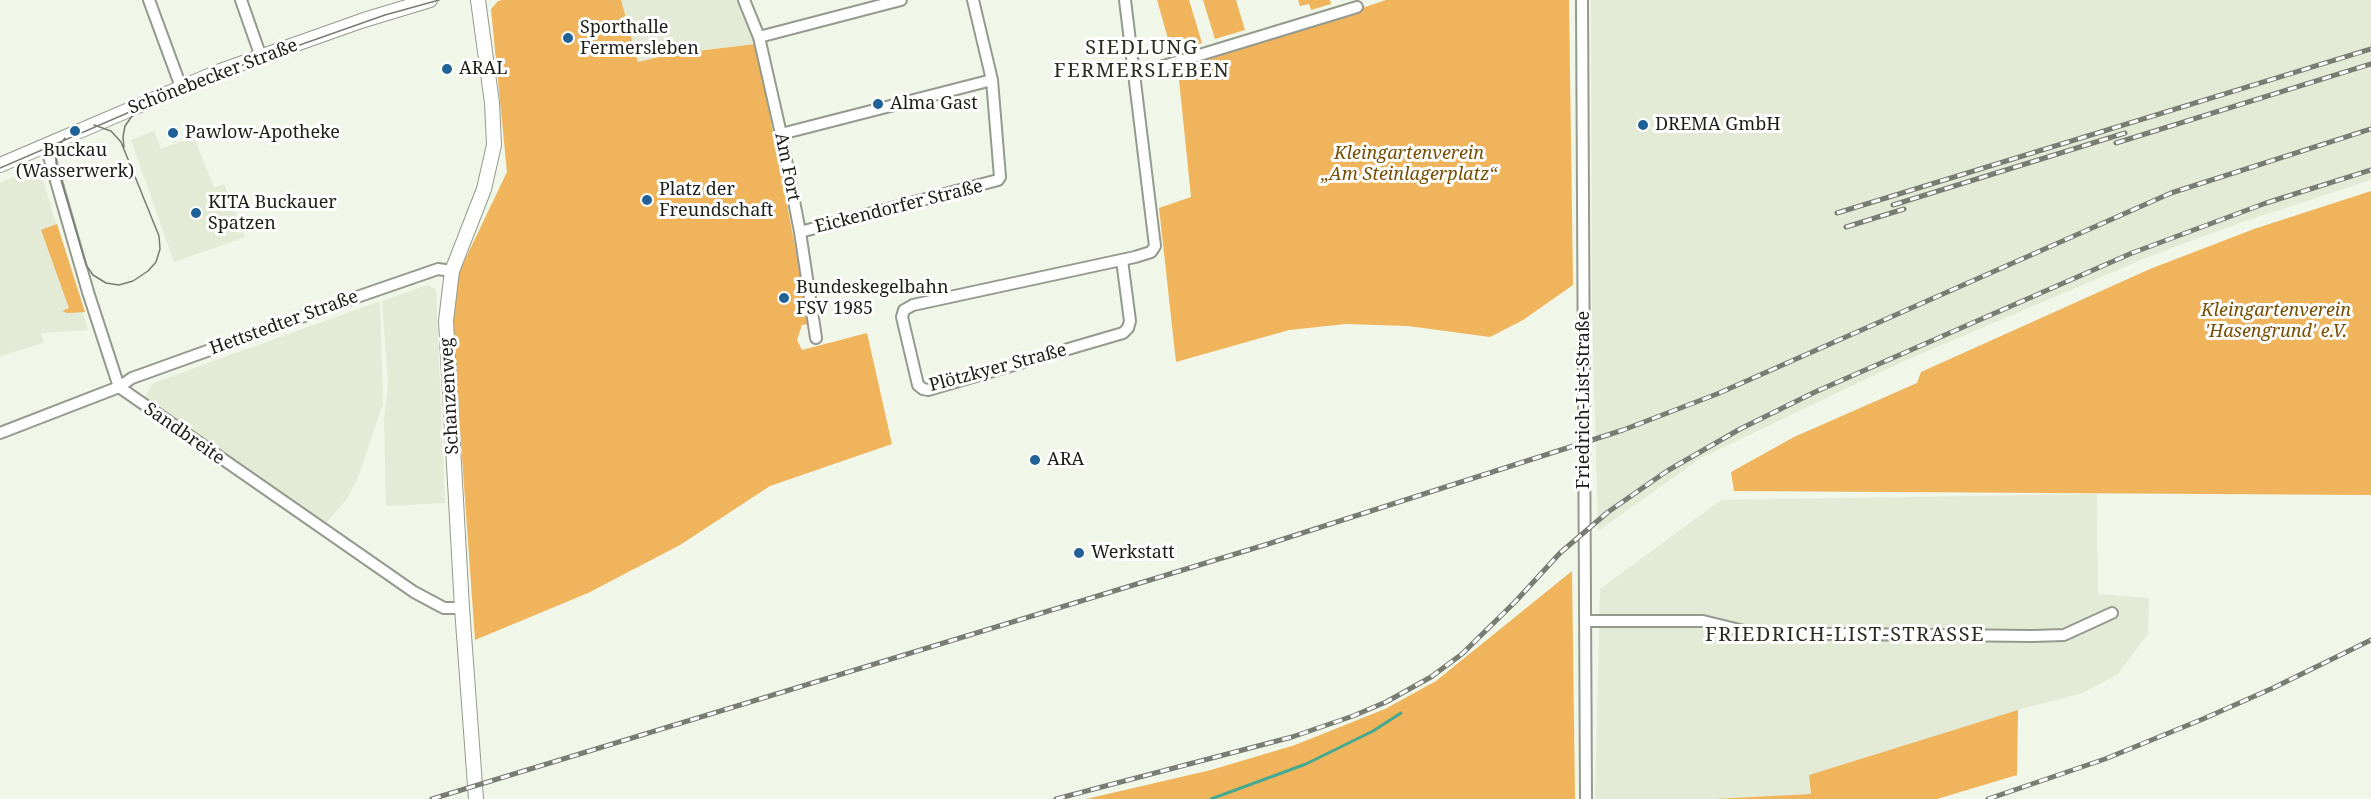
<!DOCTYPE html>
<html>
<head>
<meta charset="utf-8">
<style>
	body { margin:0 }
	canvas { display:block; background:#f0f6e8 }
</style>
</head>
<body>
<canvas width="2371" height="799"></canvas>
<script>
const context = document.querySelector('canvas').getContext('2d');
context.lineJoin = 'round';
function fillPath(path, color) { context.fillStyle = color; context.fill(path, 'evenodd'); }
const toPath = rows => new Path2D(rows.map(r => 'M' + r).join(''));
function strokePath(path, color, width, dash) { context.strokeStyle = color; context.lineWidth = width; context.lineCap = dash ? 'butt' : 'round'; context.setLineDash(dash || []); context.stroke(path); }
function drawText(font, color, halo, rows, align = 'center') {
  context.font = font + ' "Noto Serif",serif'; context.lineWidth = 6; context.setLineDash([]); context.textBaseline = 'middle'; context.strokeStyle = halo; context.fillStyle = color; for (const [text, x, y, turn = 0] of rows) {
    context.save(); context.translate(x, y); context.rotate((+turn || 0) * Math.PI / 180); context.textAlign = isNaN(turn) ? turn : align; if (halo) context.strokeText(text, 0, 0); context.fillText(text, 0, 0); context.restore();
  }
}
fillPath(toPath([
	[621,0,737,0,756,44,671,54,638,62],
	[1591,0,2371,0,2371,180,2245,221,2153,255,1904,361,1701,458,1598,531,1592,312],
	[154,131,161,149,194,137,214,188,224,184,245,237,174,262,131,140],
	[39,166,88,330,41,333,44,343,0,356,0,183],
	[427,285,436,289,445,503,386,506,384,420,388,382,382,301],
	[380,301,383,404,358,478,346,500,323,526,144,399,153,383],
	[2097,494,2098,594,2149,598,2148,634,2118,674,2082,693,2018,710,1809,775,1811,794,1713,799,1595,799,1600,589,1721,500]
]), '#e3ebd6');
fillPath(toPath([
	[503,0,621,0,638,62,671,54,756,44,810,324,802,325,797,340,802,350,867,333,892,444,770,486,680,545,588,593,475,640,452,316,456,282,460,270,507,172,491,9,498,1],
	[1157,0,1189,0,1202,43,1172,53],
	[1203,0,1236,0,1245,30,1215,39],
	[1298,0,1330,0,1331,4,1311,10,1309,4,1300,6],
	[1386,0,1569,0,1573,285,1523,320,1490,337,1408,326,1346,324,1289,330,1176,362,1159,208,1191,197,1178,70],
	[2371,191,2371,495,1734,491,1731,472,1794,437,1917,383,1921,372,2150,269,2254,229],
	[57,224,85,312,67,313,62,311,69,308,41,230],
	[1572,571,1575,799,1086,799,1211,770,1295,745,1385,709,1436,681],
	[2018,710,2017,775,1937,799,1713,799,1811,794,1809,775]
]), '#f0b45c');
strokePath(toPath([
	[1211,799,1306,764,1373,731,1401,713]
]), '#43a990', 3);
const minor = toPath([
	[149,0,181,87],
	[241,0,261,57],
	[744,0,759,37,781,134,800,232,816,338],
	[1582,0,1586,799],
	[759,37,901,0],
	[1134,75,1357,7],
	[781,134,992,80],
	[46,146,88,292,119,387,414,592,444,608,462,608],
	[800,232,998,180,1000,177,992,80,973,0],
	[1122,260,1130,321,1128,328,1123,333,928,390,923,389,918,385,902,317,904,310,913,305,1135,257,1151,252,1155,246,1125,0],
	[0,433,119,387,132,378,357,297,438,269,452,271],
	[1585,621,1703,621,1752,633,2033,636,2064,635,2112,613]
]);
const major = toPath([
	[0,165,220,71,364,20,430,0],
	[476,799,462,608,446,321,452,271,484,189,494,145,492,103,478,0]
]);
strokePath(minor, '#949a8d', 14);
strokePath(major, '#949a8d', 16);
strokePath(minor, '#fff', 10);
strokePath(major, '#fff', 14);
strokePath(toPath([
	[65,138,58,147,56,163,86,265,93,275,106,283,119,285,133,281,148,271,156,262,160,249,159,236,121,142,111,131,94,125],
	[124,147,123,137,125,126,137,109],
	[0,168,220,73,385,15,439,0]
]), '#787c73', 1.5);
const rail = toPath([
	[2116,143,2371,64],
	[1893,205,2125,133],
	[1837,213,2371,49],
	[1846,227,1904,209],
	[432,799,1268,544,1623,430,1717,394,2171,193,2371,129],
	[1056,799,1292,737,1353,716,1386,702,1431,677,1462,654,1515,602,1560,553,1608,512,1667,471,1740,429,1815,392,2132,253,2266,203,2371,170],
	[1988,799,2105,759,2203,719,2273,688,2371,640]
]);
strokePath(rail, '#787c73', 5);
strokePath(rail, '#fff', 3, [9]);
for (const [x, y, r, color] of [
	[568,38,6,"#206197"],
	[447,69,6,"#206197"],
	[878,104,6,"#206197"],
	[1643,125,6,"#206197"],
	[75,131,6,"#206197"],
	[173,133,6,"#206197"],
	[647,200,6,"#206197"],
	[196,213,6,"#206197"],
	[784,298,6,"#206197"],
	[1035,460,6,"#206197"],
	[1079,553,6,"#206197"]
]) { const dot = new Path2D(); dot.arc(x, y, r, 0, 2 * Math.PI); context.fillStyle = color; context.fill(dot); strokePath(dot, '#fff', 2); }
drawText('18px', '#1d1e19', '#fff', [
	["Sporthalle",580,28],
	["Fermersleben",580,49],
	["ARAL",459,69],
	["Alma Gast",890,104],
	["DREMA GmbH",1655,125],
	["Pawlow-Apotheke",185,133],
	["Buckau",75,151,"center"],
	["(Wasserwerk)",75,172,"center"],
	["Platz der",659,190],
	["Freundschaft",659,211],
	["KITA Buckauer",208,203],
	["Spatzen",208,224],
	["Bundeskegelbahn",796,288],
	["FSV 1985",796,309],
	["ARA",1047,460],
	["Werkstatt",1091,553]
], 'left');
drawText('18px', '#1d1e19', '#fff', [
	["Schönebecker Straße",213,77,-21],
	["Am Fort",787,167,79],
	["Eickendorfer Straße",899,207,-14],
	["Hettstedter Straße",284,323,-20],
	["Plötzkyer Straße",998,368,-15],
	["Schanzenweg",450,396,-93],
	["Friedrich-List-Straße",1584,400,-90],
	["Sandbreite",184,434,35]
]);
drawText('italic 18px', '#764f03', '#fff', [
	["Kleingartenverein",1409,154],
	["„Am Steinlagerplatz“",1409,175],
	["Kleingartenverein",2276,311],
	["'Hasengrund' e.V.",2276,332]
]);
context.letterSpacing = '1.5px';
drawText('20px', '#292d22', '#fff', [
	["SIEDLUNG",1142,48],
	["FERMERSLEBEN",1142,71],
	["FRIEDRICH-LIST-STRASSE",1845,635]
]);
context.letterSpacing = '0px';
</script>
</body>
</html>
